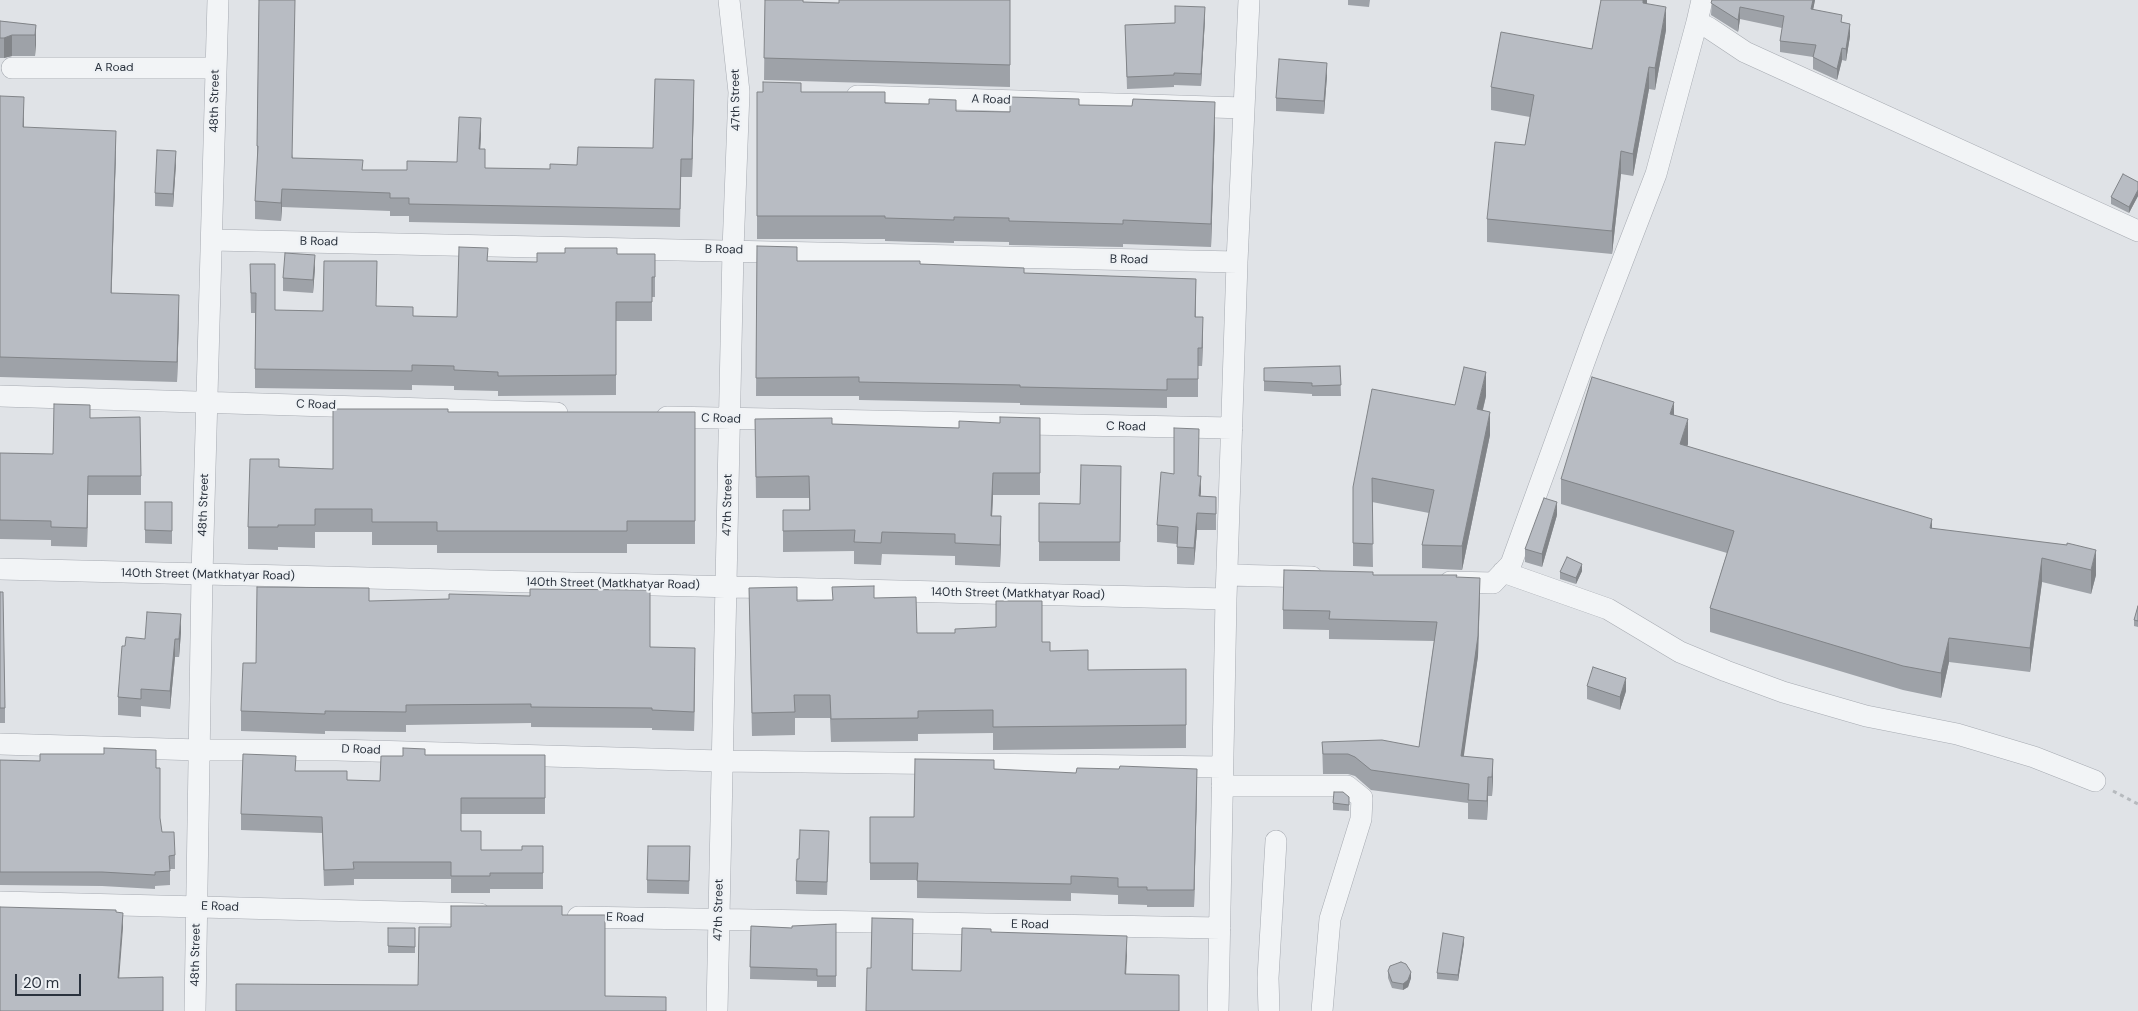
<!DOCTYPE html>
<html>
<head>
<meta charset="utf-8">
<style>
	body { margin:0 }
	#map { position:relative; width:2138px; height:1011px; overflow:hidden; background:#e0e3e7; font-family:"DM Sans",sans-serif }
	canvas { display:block }
	.scale { position:absolute; left:15px; top:974px; width:66px; height:22px; box-sizing:border-box; border:2px solid #2a323d; border-top:0; padding-left:6px; font-size:15px; line-height:18px; white-space:nowrap; color:#2a323d; -webkit-text-stroke:4px #eff2f5; paint-order:stroke }
</style>
</head>
<body>
<div id="map">
<canvas width="2138" height="1011"></canvas>
<div class="scale">20 m</div>
</div>
<script>
const context = document.querySelector('canvas').getContext('2d');
context.lineJoin = 'round';
const toPath = rows => new Path2D(rows.map(r => 'M' + r).join(''));
function strokePath(path, color, width, dash) { context.strokeStyle = color; context.lineWidth = width; context.lineCap = dash ? 'butt' : 'round'; context.setLineDash(dash || []); context.stroke(path); }
function fillPath(path, color) { context.fillStyle = color; context.fill(path, 'evenodd'); }
function drawText(font, color, halo, rows, align = 'center') {
  context.font = font + ' "DM Sans",sans-serif'; context.lineWidth = 4.5; context.setLineDash([]); context.textBaseline = 'middle'; context.strokeStyle = halo; context.fillStyle = color; for (const [text, x, y, turn = 0] of rows) {
    context.save(); context.translate(x, y); context.rotate((+turn || 0) * Math.PI / 180); context.textAlign = isNaN(turn) ? turn : align; if (halo) context.strokeText(text, 0, 0); context.fillText(text, 0, 0); context.restore();
  }
}
const minor = toPath([
	[1702,0,1697,22,1709,28,1745,52,2138,231],
	[12,68,216,68],
	[857,96,1244,108],
	[212,240,1237,262],
	[0,396,557,413],
	[667,417,1232,428],
	[0,569,1226,599],
	[1503,572,1608,609,1680,652,1726,671,1783,692,1866,716,1957,734,2034,757,2095,781],
	[1227,575,1312,577],
	[1450,582,1493,583,1511,564,1594,335,1656,174,1697,22],
	[0,744,199,750,337,750,721,761,1222,767],
	[1222,786,1347,786,1362,798,1361,819,1330,919,1322,1011],
	[0,902,480,914],
	[578,917,1220,928],
	[195,1011,202,575,218,0],
	[717,1011,733,250,739,92,729,0],
	[1218,1011,1226,599,1237,262,1249,0],
	[1269,1011,1268,978,1276,841]
]);
strokePath(minor, '#a6aab1', 22);
strokePath(toPath([
	[2113,791,2138,804]
]), '#b6babe', 3, [4, 4]);
strokePath(minor, '#f2f4f6', 21);
fillPath(toPath([
	[259,0,293,158,363,170,407,170,457,162,481,136,480,149,485,168,550,169,577,165,653,148,694,98,692,177,681,177,680,227,409,222,409,216,390,216,390,211,282,207,281,221,255,219,255,201,257,165,257,146],
	[765,0,803,0,803,2,839,3,1010,0,1010,87,764,80],
	[1348,0,1370,0,1369,7,1348,5],
	[1647,0,1647,4,1666,30,1655,90,1649,89,1633,176,1621,174,1612,254,1487,242,1487,219,1525,145,1530,117,1491,110,1491,87,1592,49],
	[1712,0,1815,0,1813,9,1842,22,1850,36,1846,61,1842,60,1837,80,1813,69,1813,57,1780,52,1780,41,1782,28,1740,19,1738,32,1711,15],
	[1205,19,1201,86,1174,85,1174,87,1127,89,1125,25,1175,23],
	[0,21,36,25,35,56,12,56,4,58,0,58],
	[1327,76,1324,114,1276,111,1276,98],
	[757,92,801,92,956,111,1010,112,1079,105,1215,125,1211,247,1123,244,1123,247,1009,245,1009,242,954,241,954,243,885,241,885,239,757,239],
	[0,96,24,118,24,128,116,151,111,293,179,315,177,382,0,377],
	[176,164,173,207,155,206,155,193],
	[2138,182,2138,196,2129,213,2111,204,2111,197],
	[757,246,797,261,920,264,1024,273,1196,279,1196,317,1203,335,1202,366,1198,366,1198,397,1167,397,1167,408,1020,405,1020,403,859,400,859,396,756,396],
	[617,254,655,254,655,297,652,297,652,321,616,321,616,395,498,396,498,391,454,390,454,386,412,385,412,390,255,388,255,313,251,313,250,264,275,310,323,311,376,306,413,316,457,317,488,261,537,262],
	[315,268,313,293,283,291,283,278],
	[1340,366,1341,396,1312,396,1312,394,1264,391,1264,368],
	[1486,396,1483,410,1490,435,1462,570,1422,568,1422,545,1429,513,1372,502,1373,567,1353,566,1353,487,1455,405],
	[448,412,695,412,695,544,627,544,627,553,437,553,437,545,372,545,372,532,315,532,315,548,278,547,278,550,248,549,248,527,279,467,333,469],
	[1674,415,1688,444,1687,446,1932,529,2067,545,2096,575,2091,594,2042,582,2030,672,1949,662,1941,698,1903,690,1710,632,1710,608,1727,553,1561,504,1561,479],
	[90,418,141,476,141,495,88,495,87,547,51,546,51,540,0,539,0,453,53,454],
	[1040,418,1040,495,993,495,992,516,1001,538,1000,567,955,565,955,556,882,554,881,565,854,564,854,551,783,552,783,510,809,510,809,498,756,498,755,419,832,424,959,428],
	[1121,466,1120,561,1039,561,1039,503,1080,504],
	[1198,476,1201,492,1200,496,1216,497,1216,530,1197,530,1194,565,1177,564,1177,544,1157,542,1157,525],
	[145,502,172,502,172,544,145,543],
	[1557,515,1542,567,1525,562,1525,549],
	[1582,571,1576,584,1560,579,1560,572],
	[1373,575,1457,578,1480,598,1478,656,1463,757,1493,759,1493,778,1492,796,1488,796,1487,820,1468,819,1468,803,1371,790,1355,776,1348,774,1323,774,1322,742,1419,747,1434,641,1329,639,1329,630,1283,629,1283,610],
	[749,588,797,601,832,600,874,598,917,633,1042,642,1050,651,1088,670,1186,669,1186,748,993,750,993,733,918,734,918,741,831,742,830,718,795,718,795,735,752,736],
	[0,592,5,708,5,723,0,723],
	[369,601,650,647,695,668,694,731,652,730,652,728,531,727,531,723,406,725,406,732,325,731,325,734,241,731,241,711,256,663],
	[2138,606,2138,627,2134,626,2134,620],
	[181,632,179,657,175,657,170,709,141,706,141,717,118,715,118,697,125,646,145,639],
	[1587,686,1626,691,1620,710,1587,699],
	[425,755,545,755,545,814,461,814,461,831,481,850,522,850,543,846,543,889,490,889,490,893,451,893,451,879,354,879,354,885,324,886,322,833,241,830,241,814,296,771,347,780,380,781,403,756],
	[0,760,156,768,160,818,162,832,175,855,175,869,170,869,170,885,155,886,155,889,102,886,0,885],
	[994,769,1197,786,1194,907,1147,907,1147,905,1118,904,1118,895,1071,893,1071,901,917,898,917,880,870,880,870,817,914,817],
	[1349,797,1349,811,1333,810,1333,803],
	[829,844,827,895,796,894,796,881],
	[690,859,689,894,647,893,647,880],
	[836,924,836,987,817,987,817,981,750,979,751,926,792,928],
	[388,928,415,928,415,953,388,953],
	[1464,943,1458,981,1437,979,1437,973],
	[1388,971,1411,978,1408,987,1403,990,1392,988,1388,978]
]), '#9ea2a8');
fillPath(toPath([
	[1643,0,1647,0,1647,5,1643,3],
	[1813,0,1815,0,1811,21,1811,9],
	[1205,7,1205,19,1201,86,1201,74],
	[1666,7,1666,30,1655,90,1655,68],
	[1740,7,1740,19,1738,32,1738,20],
	[1850,24,1850,36,1846,61,1846,49],
	[36,25,36,45,35,56,35,35],
	[12,35,12,56,4,58,4,38],
	[1842,48,1842,60,1837,80,1837,69],
	[1327,63,1327,76,1324,114,1324,101],
	[1649,67,1649,89,1633,176,1633,154],
	[694,80,694,98,692,177,692,159],
	[24,97,24,118,23,148,23,127],
	[1215,102,1215,125,1211,247,1211,224],
	[481,118,481,136,479,167,479,149],
	[116,131,116,151,111,313,111,293],
	[176,151,176,164,173,207,173,194],
	[1621,151,1621,174,1612,254,1612,231],
	[282,189,282,207,281,221,281,203],
	[2138,190,2138,196,2129,213,2129,207],
	[315,255,315,268,313,293,313,280],
	[179,295,179,315,177,382,177,362],
	[1203,317,1203,335,1202,366,1202,348],
	[1486,372,1486,396,1477,433,1477,409],
	[1674,402,1674,427,1670,414],
	[1490,412,1490,435,1462,570,1462,546],
	[1688,419,1688,444,1680,469,1680,444],
	[993,473,993,495,991,538,991,516],
	[88,476,88,495,87,547,87,528],
	[1201,476,1201,492,1199,513,1199,496],
	[1557,502,1557,515,1542,567,1542,554],
	[1197,513,1197,530,1194,565,1194,548],
	[1001,516,1001,538,1000,567,1000,545],
	[1932,519,1932,544,1930,528],
	[2096,550,2096,575,2091,594,2091,570],
	[2042,558,2042,582,2030,672,2030,648],
	[1582,564,1582,571,1576,584,1576,578],
	[1480,578,1478,656,1461,776,1461,756],
	[181,614,181,632,179,657,179,639],
	[1949,638,1949,662,1941,698,1941,673],
	[175,639,175,657,170,709,170,691],
	[695,648,695,668,694,731,694,712],
	[1626,678,1626,691,1620,710,1620,697],
	[1493,759,1493,778,1492,796,1492,777],
	[1197,769,1197,786,1194,907,1194,890],
	[1488,777,1488,796,1487,820,1487,801],
	[123,913,123,928,118,993,118,978],
	[913,919,913,940,912,990,912,970],
	[1127,936,1127,956,1125,995,1125,974],
	[1464,937,1464,943,1458,981,1458,975],
	[1411,972,1411,978,1408,987,1403,990,1403,984]
]), '#818488');
const building = toPath([
	[259,0,295,0,292,158,363,160,362,170,407,170,407,161,457,162,459,117,481,118,479,149,485,149,485,168,550,169,550,164,577,165,578,147,653,148,655,79,694,80,692,159,681,159,680,209,409,204,409,198,390,198,390,193,282,189,281,203,255,201,258,146,257,146,259,0],
	[765,0,803,0,803,2,839,3,839,0,1010,0,1010,65,764,58,765,0],
	[1601,0,1643,0,1643,3,1666,7,1655,68,1649,67,1633,154,1621,151,1612,231,1487,219,1495,142,1525,145,1534,95,1491,87,1501,32,1592,49,1601,0],
	[1712,0,1813,0,1811,9,1842,15,1841,22,1850,24,1846,49,1842,48,1837,69,1813,57,1816,45,1780,41,1784,16,1740,7,1738,20,1711,3,1712,0],
	[1175,6,1205,7,1201,74,1174,73,1174,75,1127,77,1125,25,1175,23,1175,6],
	[0,21,36,25,35,35,12,35,4,38,0,38,0,21],
	[1279,59,1327,63,1324,101,1276,98,1279,59],
	[763,82,801,83,801,92,885,92,885,103,929,104,929,99,956,100,956,111,1010,112,1010,97,1079,99,1079,105,1132,106,1133,99,1215,102,1211,224,1123,220,1123,224,1009,221,1009,218,954,217,954,220,885,218,885,216,757,216,757,92,763,92,763,82],
	[0,96,24,97,23,127,116,131,111,293,179,295,177,362,0,357,0,96],
	[157,150,176,151,173,194,155,193,157,150],
	[2123,174,2138,182,2138,190,2129,207,2111,197,2123,174],
	[757,246,797,247,797,261,920,261,920,264,1024,268,1024,273,1196,279,1195,317,1203,317,1202,348,1198,348,1198,379,1167,379,1167,390,1020,387,1020,385,859,382,859,377,756,378,757,246],
	[459,247,488,248,487,261,537,262,537,253,565,253,565,248,617,248,617,254,655,254,655,277,652,277,652,302,616,302,616,375,498,376,498,372,454,370,454,366,412,365,412,371,255,369,256,293,251,293,250,264,275,264,275,310,323,311,324,261,377,261,376,306,413,307,413,316,457,317,459,247],
	[285,253,315,255,313,280,283,278,285,253],
	[1340,366,1341,385,1312,386,1312,383,1264,381,1264,368,1340,366],
	[1464,367,1486,372,1477,409,1490,412,1462,546,1422,545,1434,490,1372,478,1373,544,1353,543,1353,487,1372,389,1455,405,1464,367],
	[1592,377,1674,402,1670,414,1688,419,1680,444,1932,519,1930,528,2067,545,2067,543,2096,550,2091,570,2042,558,2030,648,1949,638,1941,673,1903,666,1710,608,1734,531,1561,479,1592,377],
	[54,404,90,405,90,418,140,417,141,476,88,476,87,528,51,527,51,521,0,520,0,453,53,454,54,404],
	[333,409,448,409,448,412,695,412,695,521,627,521,627,531,437,531,437,522,372,522,372,509,315,509,315,525,278,525,278,527,248,527,250,459,279,459,279,467,333,469,333,409],
	[1000,417,1040,418,1040,473,993,473,991,516,1001,516,1000,545,955,543,955,534,882,532,881,543,854,542,855,530,783,531,783,510,810,510,809,476,756,477,755,419,832,418,832,424,959,428,959,421,1000,423,1000,417],
	[1174,428,1199,429,1198,476,1201,476,1199,496,1216,497,1216,514,1197,513,1194,548,1177,547,1178,527,1157,525,1161,472,1174,474,1174,428],
	[1081,465,1121,466,1120,542,1039,542,1039,503,1080,504,1081,465],
	[1544,498,1557,502,1542,554,1525,549,1544,498],
	[145,502,172,502,172,531,145,530,145,502],
	[1567,557,1582,564,1576,578,1560,572,1567,557],
	[1284,570,1373,572,1373,575,1457,575,1456,577,1480,578,1478,636,1461,756,1493,759,1492,777,1488,777,1487,801,1468,800,1469,784,1371,770,1355,757,1348,754,1323,754,1322,742,1382,740,1419,747,1437,622,1329,619,1330,611,1283,610,1284,570],
	[874,586,874,598,916,597,917,633,955,633,955,629,996,627,996,601,1042,601,1042,642,1050,642,1050,651,1088,650,1088,670,1186,669,1186,725,993,727,993,710,918,711,918,718,831,719,830,695,794,695,795,712,752,713,749,588,797,587,797,601,833,600,832,587,874,586],
	[257,587,369,588,369,601,449,599,449,594,530,596,530,589,650,590,650,647,695,648,694,712,652,710,652,708,531,707,531,704,406,705,406,712,325,711,325,714,241,711,243,663,256,663,257,587],
	[0,592,3,592,5,708,0,708,0,592],
	[2138,606,2138,621,2134,620,2138,606],
	[147,612,181,614,179,639,175,639,170,691,141,689,141,699,118,697,122,646,125,646,126,637,145,639,147,612],
	[1593,667,1626,678,1620,697,1587,686,1593,667],
	[104,748,156,750,156,768,160,768,160,818,162,832,174,832,175,855,169,856,170,871,155,872,155,875,102,872,0,872,0,760,40,761,40,754,104,754,104,748],
	[403,748,425,749,425,755,545,755,545,798,461,798,461,831,481,831,481,850,522,850,522,846,543,846,543,873,490,873,490,876,451,876,451,862,353,862,354,869,324,870,322,817,241,814,243,754,296,756,295,771,347,771,347,780,380,781,381,756,403,756,403,748],
	[915,759,994,760,994,769,1076,773,1077,768,1119,769,1120,766,1197,769,1194,890,1147,890,1147,887,1118,887,1118,878,1071,876,1071,884,917,881,918,863,870,863,870,817,914,817,915,759],
	[1334,792,1343,792,1349,797,1349,805,1333,803,1334,792],
	[800,830,829,831,827,882,796,881,797,859,799,859,800,830],
	[648,846,690,846,689,881,647,880,648,846],
	[451,906,562,906,562,915,605,915,605,996,666,997,666,1011,236,1011,236,984,418,985,419,927,451,927,451,906],
	[0,907,116,910,116,912,123,913,118,978,163,977,163,1011,0,1011,0,907],
	[872,918,913,919,912,970,961,971,962,928,991,929,991,932,1127,936,1125,974,1179,975,1179,1011,866,1011,867,968,871,968,872,918],
	[836,924,836,976,817,976,817,969,750,967,751,926,792,928,792,926,836,924],
	[388,928,415,928,415,947,388,946,388,928],
	[1443,933,1464,937,1458,975,1437,973,1443,933],
	[1401,962,1406,964,1411,972,1408,980,1403,984,1392,982,1388,971,1390,966,1401,962]
]);
fillPath(building, '#b8bcc3');
strokePath(building, '#818488', 1);
drawText('12px', '#2a323d', '#eff2f5', [
	["A Road",114,68],
	["47th Street",736,100,-91],
	["A Road",991,100,2],
	["48th Street",215,101,-89],
	["B Road",319,242,1],
	["B Road",724,250,1],
	["B Road",1129,260,1],
	["C Road",316,405,2],
	["C Road",721,419,2],
	["C Road",1126,427,1],
	["48th Street",204,505,-88],
	["47th Street",728,505,-89],
	["140th Street (Matkhatyar Road)",208,575,1],
	["140th Street (Matkhatyar Road)",613,584,1],
	["140th Street (Matkhatyar Road)",1018,594,1],
	["D Road",361,750,2],
	["E Road",220,907,2],
	["47th Street",719,910,-89],
	["E Road",625,918,2],
	["E Road",1030,925,1],
	["48th Street",196,955,-89]
]);
</script>
</body>
</html>
